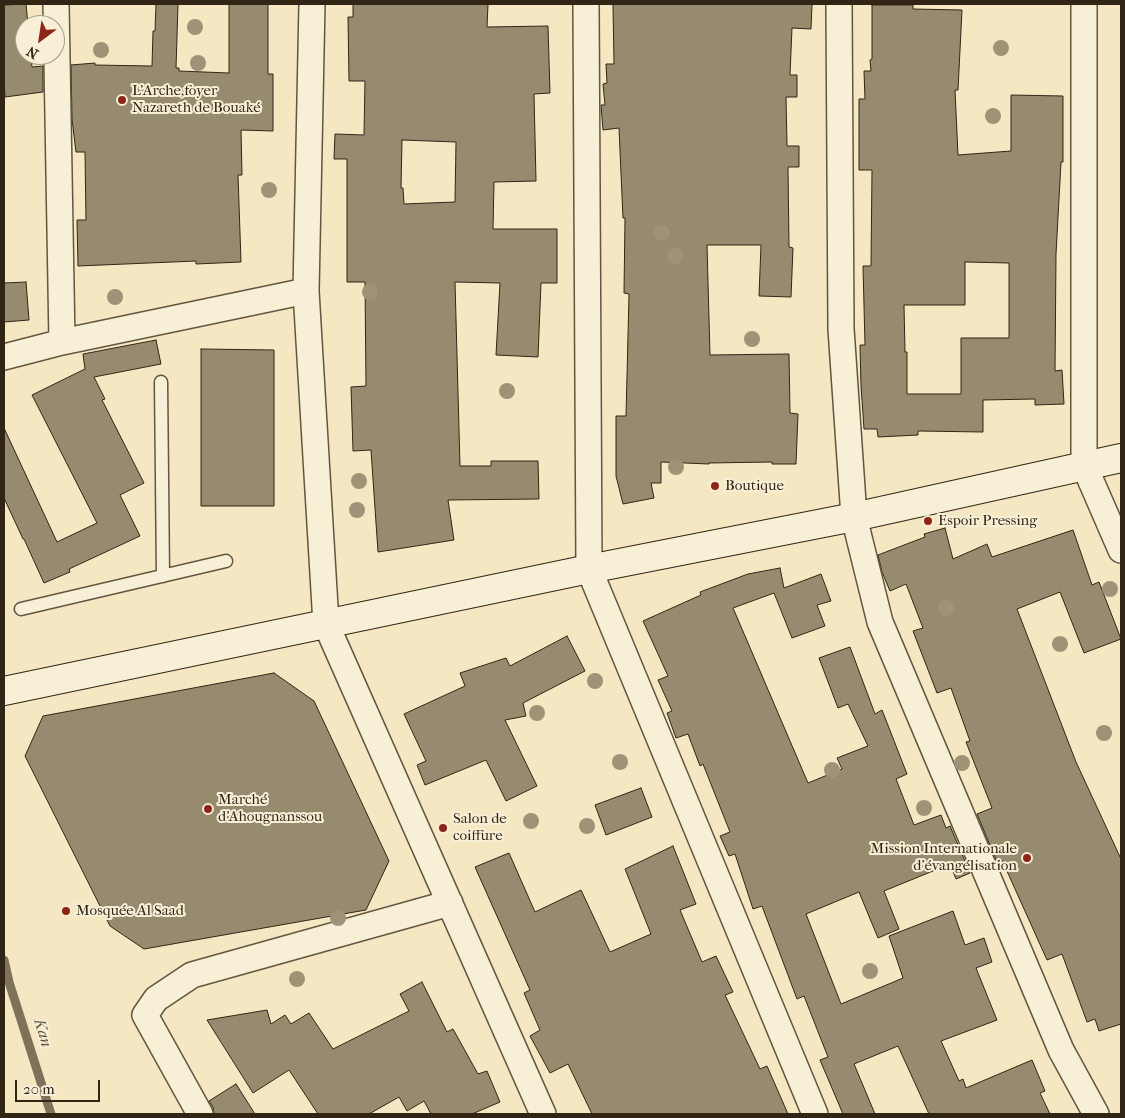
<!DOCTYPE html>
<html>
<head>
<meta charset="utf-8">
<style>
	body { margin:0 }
	#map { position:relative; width:1125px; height:1118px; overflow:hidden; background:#f4e7c1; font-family:"IM FELL French Canon",serif }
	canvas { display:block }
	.frame { position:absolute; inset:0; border:5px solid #312616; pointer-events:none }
	.north { position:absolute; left:15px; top:15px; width:50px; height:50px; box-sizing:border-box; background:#f8efd7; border:1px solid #a89f8a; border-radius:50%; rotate:211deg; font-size:14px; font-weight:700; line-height:20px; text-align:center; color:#312616 }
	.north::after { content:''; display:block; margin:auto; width:18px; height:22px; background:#8f2418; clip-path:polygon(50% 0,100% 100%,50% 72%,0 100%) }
	.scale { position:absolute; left:15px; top:1080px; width:85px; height:22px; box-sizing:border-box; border:2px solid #312616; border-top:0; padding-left:6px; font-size:15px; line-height:18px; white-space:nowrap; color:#312616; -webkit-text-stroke:4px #f8efd7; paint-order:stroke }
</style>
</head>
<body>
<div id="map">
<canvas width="1125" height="1118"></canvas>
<div class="frame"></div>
<div class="north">N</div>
<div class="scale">20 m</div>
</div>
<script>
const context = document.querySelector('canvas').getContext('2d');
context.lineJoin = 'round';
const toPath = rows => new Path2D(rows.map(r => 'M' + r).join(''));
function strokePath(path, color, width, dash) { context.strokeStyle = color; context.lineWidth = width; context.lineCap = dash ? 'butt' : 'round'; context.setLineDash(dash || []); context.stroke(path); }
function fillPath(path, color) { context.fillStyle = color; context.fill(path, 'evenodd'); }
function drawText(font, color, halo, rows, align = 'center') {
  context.font = font + ' "IM FELL French Canon",serif'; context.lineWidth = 4; context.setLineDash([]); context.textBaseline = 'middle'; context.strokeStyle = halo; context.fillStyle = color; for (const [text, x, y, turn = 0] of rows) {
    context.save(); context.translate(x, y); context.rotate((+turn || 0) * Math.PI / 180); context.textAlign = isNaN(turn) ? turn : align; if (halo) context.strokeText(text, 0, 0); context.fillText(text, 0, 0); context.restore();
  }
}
strokePath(toPath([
	[4,960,9,982,51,1114]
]), '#7e725a', 9);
const building = toPath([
	[26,4,28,25,25,25,25,55,31,55,32,67,43,66,43,92,5,97,4,81,4,5,26,4],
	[156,4,178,4,176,68,179,68,179,71,229,73,229,4,268,4,268,74,273,74,273,131,241,130,242,175,238,175,241,262,196,264,196,261,78,266,77,220,86,220,85,152,76,152,72,119,71,65,95,63,95,65,152,66,153,31,155,31,156,4],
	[353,4,488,4,487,27,548,26,550,93,534,94,536,181,494,182,493,229,557,229,557,283,541,283,538,357,496,355,500,283,455,282,460,466,491,466,491,461,538,461,539,499,448,500,454,540,378,552,371,450,353,451,351,387,366,386,365,282,347,282,347,159,334,159,335,134,364,135,365,81,349,81,348,17,353,17,353,4],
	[402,140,456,142,455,202,404,204,403,188,401,188,402,140],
	[613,4,812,4,811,29,792,28,790,75,797,75,797,97,786,97,787,146,799,146,799,167,788,167,789,247,793,248,791,297,759,296,761,245,707,245,710,355,789,354,790,413,798,414,796,464,772,464,772,462,709,463,709,464,661,462,661,483,651,483,654,498,623,504,616,476,616,416,626,416,629,294,624,293,625,218,623,218,619,128,603,130,601,105,605,105,603,84,607,83,606,64,614,64,613,4],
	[872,5,913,5,913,9,962,10,958,90,955,90,958,155,1011,151,1011,95,1063,96,1063,162,1061,162,1056,254,1055,371,1062,370,1064,404,1035,405,1035,399,983,400,983,432,918,431,918,435,878,437,877,429,864,429,861,386,860,345,865,345,863,266,871,266,872,170,859,170,859,99,865,99,864,71,871,71,870,60,872,59,872,5],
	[965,262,1009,263,1009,338,961,338,961,394,907,394,907,352,905,352,904,305,965,305,965,262],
	[26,282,29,320,4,322,4,283,26,282],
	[156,340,161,364,94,377,105,399,102,400,144,483,120,495,140,536,69,569,70,572,44,583,24,539,23,539,4,498,4,428,57,542,97,523,32,395,85,369,83,354,156,340],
	[201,349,274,350,274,506,201,506,201,349],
	[945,528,953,559,987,544,992,557,1073,530,1092,585,1099,582,1121,639,1084,653,1060,592,1017,609,1076,762,1121,859,1121,1024,1099,1031,1095,1019,1087,1022,1062,954,1047,960,1002,860,997,862,977,814,992,808,966,742,970,741,951,688,937,693,913,631,923,628,906,584,890,591,882,572,878,555,925,537,924,534,945,528],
	[780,568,784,588,821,574,831,601,817,605,825,626,792,638,774,593,733,608,808,783,842,769,837,758,868,746,848,704,838,708,819,658,850,647,875,714,882,710,907,774,896,779,914,825,941,815,946,828,950,826,970,873,956,879,950,864,884,891,899,929,878,938,859,892,806,914,841,1004,903,978,889,936,953,911,965,945,984,938,992,962,976,968,997,1020,941,1041,959,1081,963,1079,966,1088,1032,1060,1045,1091,1040,1093,1050,1114,929,1114,898,1046,854,1064,875,1114,843,1114,820,1060,828,1057,804,996,797,999,762,906,753,909,735,854,729,856,720,836,730,832,703,764,700,766,688,734,676,738,667,713,672,711,658,680,668,676,643,621,701,595,700,592,748,574,780,568],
	[567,636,585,671,523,703,526,716,505,720,537,786,506,801,486,760,425,785,417,765,426,761,404,714,465,686,460,673,506,658,510,666,567,636],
	[274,673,314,701,389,861,366,910,144,949,110,926,25,756,43,716,274,673],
	[641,788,652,817,606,835,595,805,641,788],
	[673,846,696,904,680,910,702,962,716,956,733,992,725,995,760,1069,767,1066,788,1114,592,1114,568,1064,550,1073,530,1036,540,1030,524,993,530,990,475,867,509,853,535,912,581,890,610,952,651,934,625,869,673,846],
	[422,982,447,1032,453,1029,478,1074,487,1071,500,1102,472,1114,431,1114,424,1101,407,1111,399,1097,369,1114,318,1114,289,1070,253,1093,207,1020,267,1010,271,1024,285,1015,291,1024,309,1013,333,1049,409,1011,400,994,422,982],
	[236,1084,255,1114,214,1114,213,1107,209,1101,236,1084]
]);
fillPath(building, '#968a6f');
strokePath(building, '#312616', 1);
const lane = toPath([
	[161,382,163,576],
	[21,609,226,561]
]);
const street = toPath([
	[56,4,62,342],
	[312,4,306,291,326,624,543,1114],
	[586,4,589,569,815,1114],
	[839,4,841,329,854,517,880,622,1061,1050,1096,1114],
	[1084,4,1084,465,1121,550],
	[4,357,62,342,306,291],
	[200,1114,145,1015,156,999,192,975,450,903]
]);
const secondary = toPath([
	[4,691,589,569,854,517,1121,458]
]);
strokePath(lane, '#625641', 15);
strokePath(street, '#625641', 28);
strokePath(secondary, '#312616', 30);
strokePath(lane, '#f8efd7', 12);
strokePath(street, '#f8efd7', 25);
strokePath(secondary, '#f8efd7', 28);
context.fillStyle = '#9f9377';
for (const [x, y] of [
	[195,27],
	[1001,48],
	[101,50],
	[198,63],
	[993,116],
	[269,190],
	[662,233],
	[675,256],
	[370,292],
	[115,297],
	[752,339],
	[507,391],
	[676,467],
	[359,481],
	[357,510],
	[1110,589],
	[946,608],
	[1060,644],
	[595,681],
	[537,713],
	[1104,733],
	[620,762],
	[962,763],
	[832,770],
	[924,808],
	[531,821],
	[587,826],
	[338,918],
	[870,971],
	[297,979]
]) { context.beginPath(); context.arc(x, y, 8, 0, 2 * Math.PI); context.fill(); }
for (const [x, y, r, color] of [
	[122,100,5,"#8f2418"],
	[715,486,5,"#8f2418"],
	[928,521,5,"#8f2418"],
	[208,809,5,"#8f2418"],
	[443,828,5,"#8f2418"],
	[1027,858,5,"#8f2418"],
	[66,911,5,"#8f2418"]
]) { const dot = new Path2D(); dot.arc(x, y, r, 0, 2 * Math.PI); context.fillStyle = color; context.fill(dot); strokePath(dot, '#f8efd7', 2); }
drawText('15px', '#312616', '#f8efd7', [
	["L'Arche,foyer",132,91],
	["Nazareth de Bouaké",132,108],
	["Boutique",725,486],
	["Espoir Pressing",938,521],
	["Marché",218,800],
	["d'Ahougnanssou",218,817],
	["Salon de",453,819],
	["coiffure",453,836],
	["Mission Internationale",1017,849,"right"],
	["d'évangélisation",1017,866,"right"],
	["Mosquée Al Saad",76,911]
], 'left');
drawText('italic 16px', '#5e523e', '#f8efd7', [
	["Kan",42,1033,73]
]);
</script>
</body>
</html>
